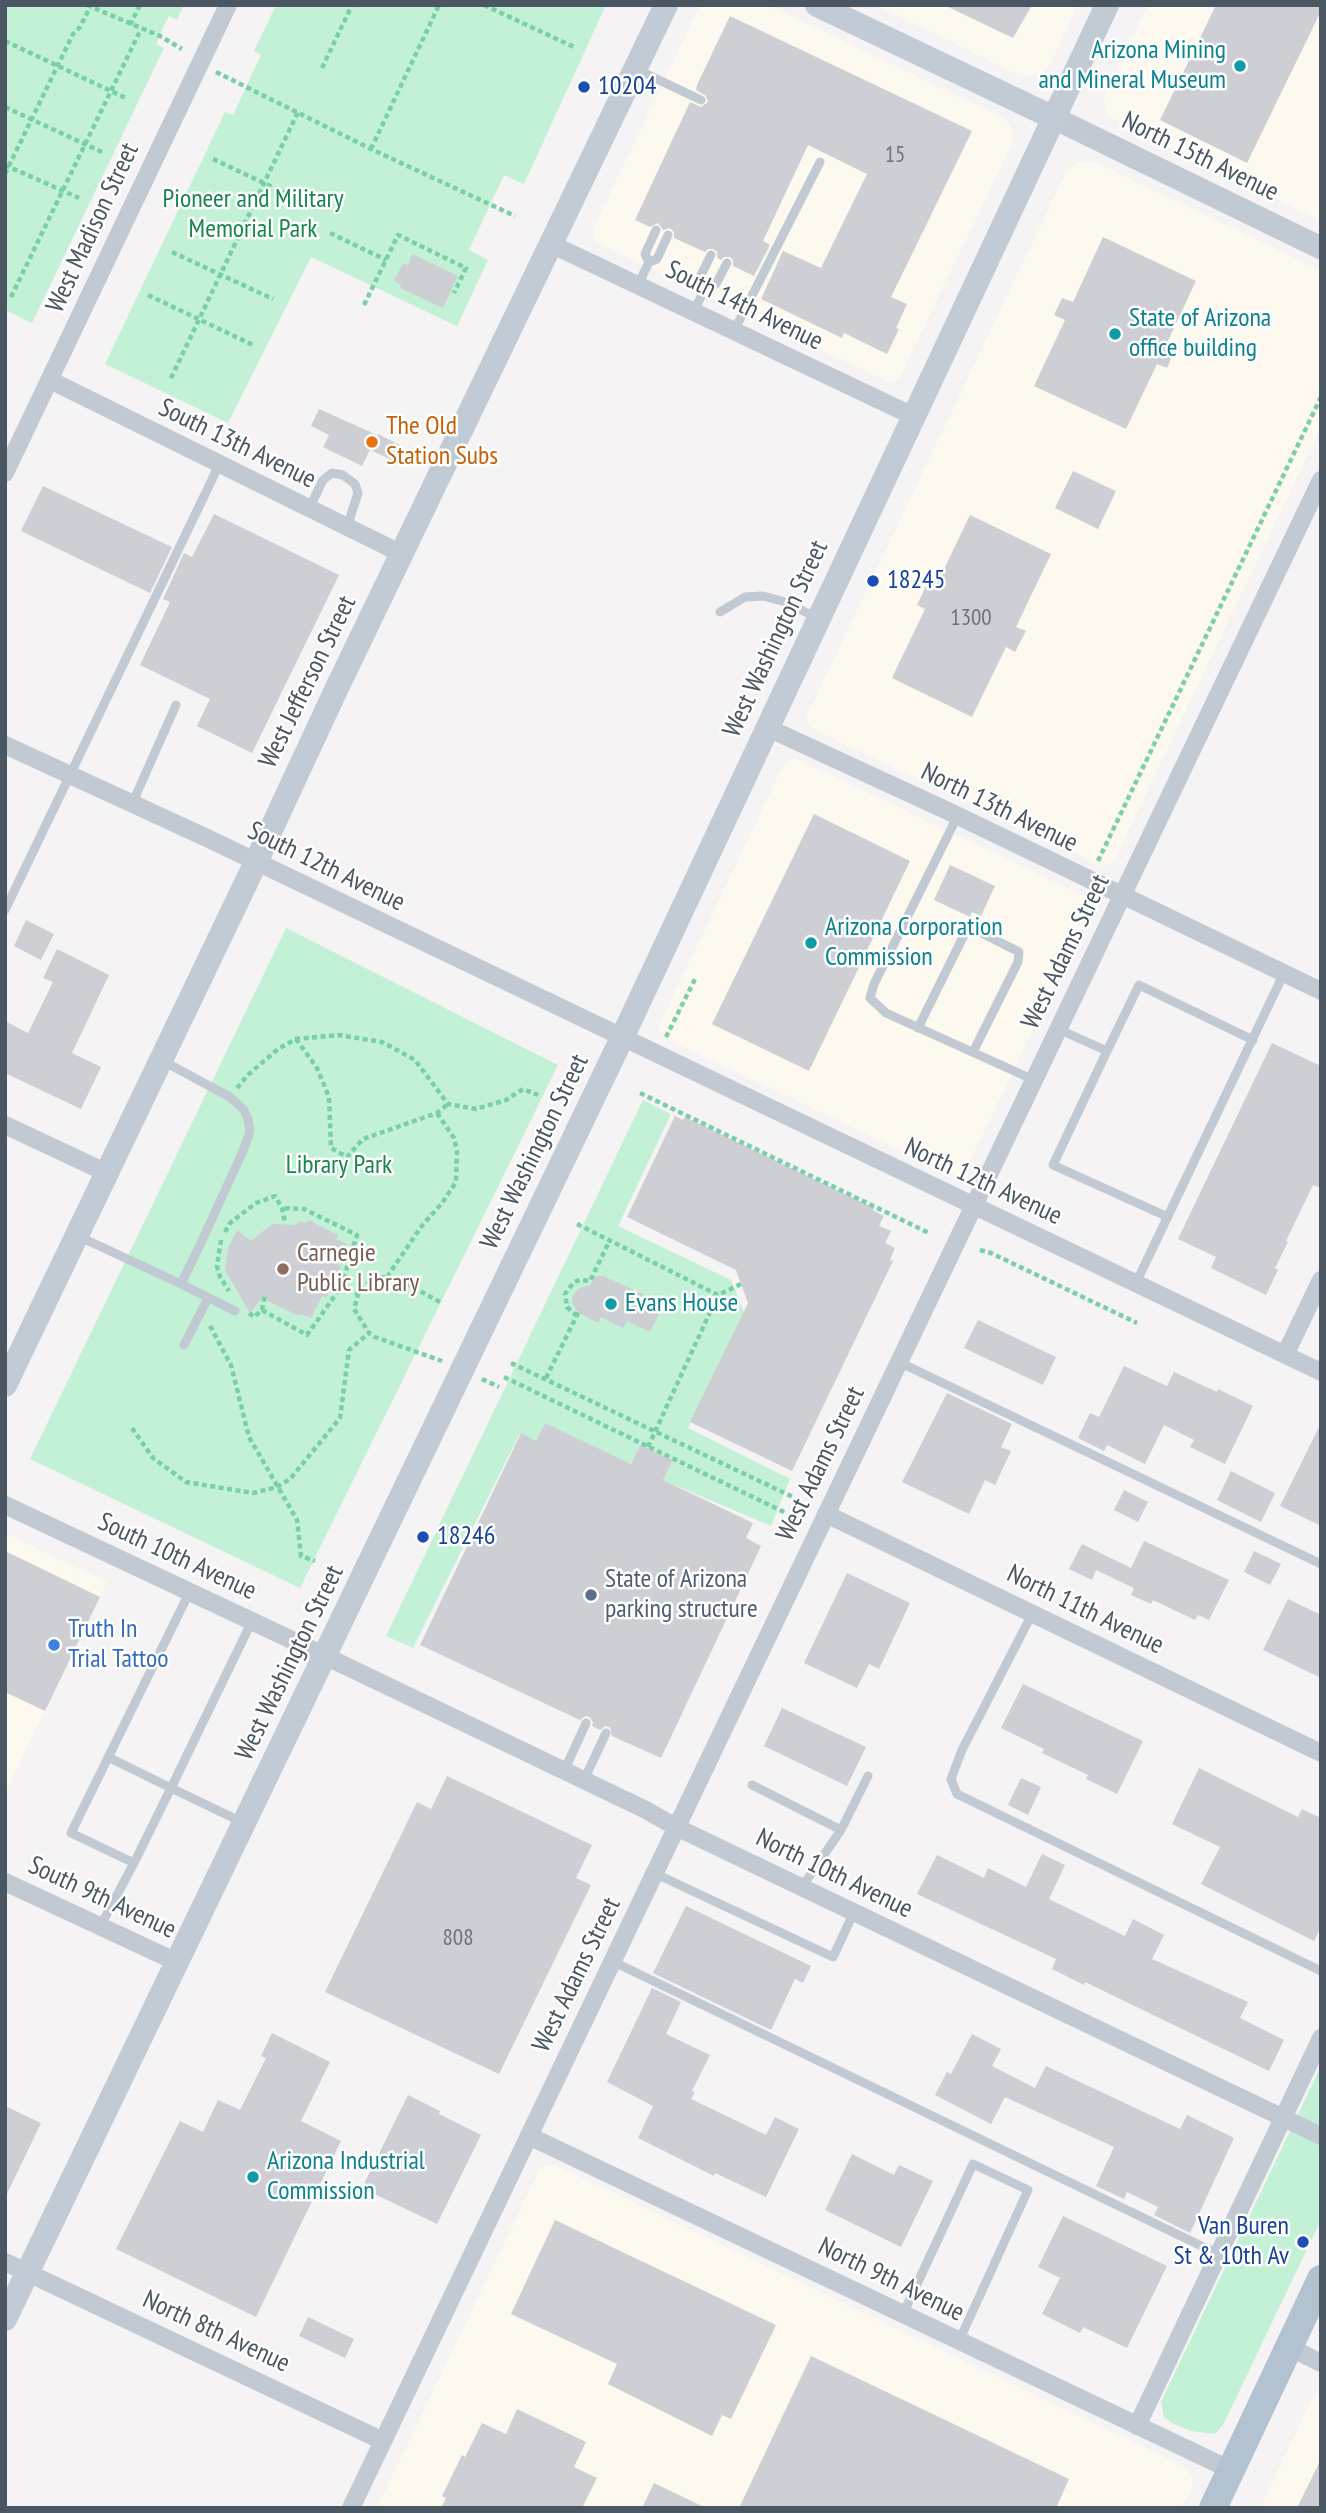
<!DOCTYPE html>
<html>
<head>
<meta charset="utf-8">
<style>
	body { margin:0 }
	#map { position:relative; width:1326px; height:2513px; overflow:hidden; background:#f5f3f3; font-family:"PT Sans Narrow",sans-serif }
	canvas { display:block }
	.frame { position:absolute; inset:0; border:7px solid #4a5661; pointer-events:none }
</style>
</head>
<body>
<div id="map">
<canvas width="1326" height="2513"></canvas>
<div class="frame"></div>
</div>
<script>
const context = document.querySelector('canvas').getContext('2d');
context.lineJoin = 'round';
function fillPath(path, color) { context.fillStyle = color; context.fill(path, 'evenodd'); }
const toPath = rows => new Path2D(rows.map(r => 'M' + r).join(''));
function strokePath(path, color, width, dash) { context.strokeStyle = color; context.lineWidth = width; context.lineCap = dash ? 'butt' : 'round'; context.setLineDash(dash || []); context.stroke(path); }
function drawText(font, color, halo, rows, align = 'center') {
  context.font = font + ' "PT Sans Narrow",sans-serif'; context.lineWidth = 5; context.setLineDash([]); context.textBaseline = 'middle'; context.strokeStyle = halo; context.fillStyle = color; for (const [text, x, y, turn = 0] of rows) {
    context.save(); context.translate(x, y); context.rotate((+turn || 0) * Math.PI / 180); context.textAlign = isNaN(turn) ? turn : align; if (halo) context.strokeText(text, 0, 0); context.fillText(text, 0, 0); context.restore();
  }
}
fillPath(toPath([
	[700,5,768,5,1002,117,1010,125,1013,135,1012,144,900,377,895,381,888,382,598,243,594,236,594,227],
	[875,5,1078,5,1049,66,1041,73,1030,77,1019,75],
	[1148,5,1321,5,1321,220,1120,124,1109,116,1105,108,1104,96],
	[1081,161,1093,161,1321,271,1321,427,1114,861,1108,865,1101,866,811,728,807,722,807,715,1066,172,1072,166],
	[792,759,797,759,1084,896,1089,901,1089,911,968,1166,959,1175,953,1175,667,1039,659,1030,659,1025,783,766],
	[5,1533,107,1582,5,1793],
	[546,2165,555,2165,1185,2467,1192,2476,1193,2486,1182,2508,377,2508,539,2170],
	[1315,2392,1321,2395,1321,2508,1260,2508]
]), '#fdf9ef');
fillPath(toPath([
	[5,5,184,5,177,20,169,16,164,25,156,44,164,48,32,323,5,310],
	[276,5,606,5,524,184,504,175,469,250,488,260,457,326,311,257,228,423,105,364,225,112,233,115,261,55,254,51],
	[286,928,558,1065,300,1588,30,1459],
	[643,1100,671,1114,618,1226,731,1280,744,1312,688,1428,790,1479,771,1526,663,1480,673,1460,640,1445,631,1464,545,1424,536,1441,520,1433,413,1648,386,1636],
	[1321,2066,1321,2220,1223,2425,1215,2434,1191,2431,1172,2423,1164,2417,1161,2402]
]), '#c3f1d5');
fillPath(toPath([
	[944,5,1032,5,1013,38],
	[1216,5,1321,5,1321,11,1247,163,1160,120],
	[730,16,972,131,891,297,907,304,896,328,899,329,887,354,844,333,842,338,761,299,783,251,821,268,867,174,808,145,763,241,770,245,754,276,733,266,733,260,730,257,724,257,721,260,717,258,717,252,713,249,708,249,705,252,674,238,674,232,670,228,663,230,658,223,650,227,635,220,690,102,701,107,708,102,706,96,696,90,697,85],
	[1103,237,1196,281,1165,347,1174,352,1167,368,1157,364,1126,429,1034,386,1065,320,1054,315,1062,298,1073,302],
	[412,254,458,276,443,308,400,288,401,285,394,281,403,263,408,265],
	[319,409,377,435,362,466,323,447,329,435,311,426],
	[378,434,400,445,392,460,370,450],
	[1073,471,1116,491,1098,529,1055,508],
	[43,486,172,547,150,593,21,531],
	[214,514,339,575,252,753,197,726,210,699,140,665,170,602,163,599,184,553,192,557],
	[970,515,1051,554,1016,627,1026,631,1015,652,1006,647,972,717,892,678,925,609,917,605,927,584,935,588],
	[814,814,910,861,809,1071,712,1024],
	[950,865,995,886,981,916,972,912,970,917,934,900],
	[26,920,54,934,41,960,14,946],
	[57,949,109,975,72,1053,101,1067,81,1109,5,1073,5,1021,28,1033,53,982,43,978],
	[1272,1043,1321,1066,1321,1188,1313,1185,1286,1241,1288,1242,1275,1268,1278,1270,1266,1295,1211,1268,1216,1257,1178,1239],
	[675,1116,683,1120,685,1117,874,1208,873,1210,884,1216,879,1226,891,1231,885,1243,895,1248,890,1260,893,1261,792,1471,690,1422,748,1303,736,1270,627,1217],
	[309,1220,338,1235,336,1239,347,1244,337,1264,341,1267,326,1298,322,1296,311,1318,301,1314,299,1316,262,1298,250,1313,225,1270,228,1248,237,1230,251,1241,272,1224,297,1225,300,1221,306,1223],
	[595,1276,604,1276,651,1298,647,1305,660,1312,650,1332,627,1321,623,1328,601,1317,598,1323,579,1313,572,1303,572,1297,578,1289,590,1285],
	[978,1320,1056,1357,1043,1385,964,1348],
	[1124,1366,1167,1386,1174,1372,1217,1392,1218,1389,1253,1406,1225,1464,1190,1447,1194,1440,1164,1425,1145,1464,1107,1445,1104,1451,1078,1438,1090,1413,1099,1417],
	[947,1393,1012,1424,1001,1447,1011,1451,995,1485,985,1480,969,1514,902,1482],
	[545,1423,631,1464,640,1445,673,1460,663,1480,753,1523,746,1538,761,1546,661,1758,612,1736,610,1727,605,1726,600,1730,592,1726,593,1722,590,1717,585,1716,580,1720,420,1645,521,1433,536,1441],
	[1321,1423,1321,1526,1280,1506],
	[1231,1471,1275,1493,1261,1522,1217,1500],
	[1124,1490,1148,1502,1138,1522,1114,1510],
	[1144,1541,1229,1580,1209,1620,1198,1615,1195,1620,1153,1600,1151,1604,1131,1595,1134,1588,1096,1570,1092,1580,1069,1569,1082,1544,1131,1568],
	[5,1551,100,1597,45,1711,5,1692],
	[1254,1551,1281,1564,1270,1585,1244,1572],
	[847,1573,910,1603,879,1669,869,1664,857,1688,804,1663],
	[1288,1599,1321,1615,1321,1678,1263,1650],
	[1023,1684,1143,1741,1117,1794,1086,1779,1088,1775,1042,1753,1044,1749,1001,1728],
	[782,1708,866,1747,847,1786,764,1746],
	[1199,1768,1298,1817,1302,1809,1321,1818,1321,1927,1314,1941,1201,1884,1220,1847,1172,1824],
	[447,1776,592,1845,576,1878,591,1885,499,2074,325,1992,417,1802,431,1809],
	[1021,1778,1041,1787,1028,1815,1008,1805],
	[1042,1854,1065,1865,1049,1899,1125,1936,1133,1919,1164,1935,1152,1959,1248,2002,1240,2018,1284,2040,1269,2071,1085,1982,1084,1985,1052,1969,1056,1959,917,1894,937,1855,984,1878,988,1868,1026,1887],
	[686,1906,811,1966,803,1983,795,1979,771,2030,653,1973],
	[652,1988,681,2002,666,2034,710,2055,692,2091,695,2092,691,2099,766,2135,775,2117,799,2129,766,2197,715,2173,714,2176,638,2138,653,2106,607,2082],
	[272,2033,330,2062,301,2121,341,2141,256,2317,116,2249,180,2121,203,2132,218,2100,240,2110,266,2058,261,2056],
	[972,2034,1001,2049,992,2066,1035,2088,1046,2066,1180,2129,1187,2115,1234,2138,1190,2233,1154,2215,1158,2207,1127,2192,1124,2199,1096,2186,1114,2147,1005,2097,991,2124,935,2095,947,2072,951,2074],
	[408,2095,440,2111,439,2114,481,2135,437,2224,362,2188],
	[5,2106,41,2123,5,2198],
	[852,2154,894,2175,899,2165,933,2181,901,2247,825,2210],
	[1063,2216,1167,2266,1127,2348,1083,2327,1080,2333,1042,2314,1060,2278,1038,2267],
	[555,2220,776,2325,731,2419,722,2415,712,2436,608,2384,617,2364,511,2314],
	[308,2317,354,2339,345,2358,299,2336],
	[811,2356,1069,2479,1056,2508,739,2508],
	[517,2409,586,2442,574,2467,597,2478,582,2508,441,2508,446,2498,442,2496,462,2455,465,2457,482,2423,506,2434],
	[1321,2459,1321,2508,1297,2508],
	[654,2483,706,2508,642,2508]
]), '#cdcfd5');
strokePath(toPath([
	[87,5,160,36,182,49],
	[484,5,574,47],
	[130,25,140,5],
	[5,41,128,99],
	[322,68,352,5],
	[216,72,371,149,515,216],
	[5,107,104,153],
	[371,149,439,5],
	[213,159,317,208],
	[5,165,79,198],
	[5,174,73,34,80,27,90,7],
	[330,233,386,260],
	[172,252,273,299],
	[148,295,255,346],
	[11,297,141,29],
	[364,305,398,235,466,268,454,293],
	[171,378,298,112],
	[1098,861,1321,397],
	[666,1037,696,977],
	[296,1039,317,1068,329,1097,331,1148,347,1157,363,1139,437,1113,448,1104],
	[237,1088,249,1074,278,1049,296,1039,339,1035,382,1042,415,1060,448,1104,476,1109,506,1100,523,1089,538,1095],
	[640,1093,929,1233],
	[577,1224,718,1295,741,1284],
	[225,1232,230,1223,256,1203,275,1196,282,1208,285,1223],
	[221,1240,217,1266,220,1277,229,1291],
	[980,1250,991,1253,1137,1323],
	[387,1277,421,1227,442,1203,456,1182,457,1151,454,1138,437,1113],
	[332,1282,358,1294],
	[440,1302,407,1284,387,1277,373,1278,358,1294,354,1309,369,1333,375,1337,442,1361],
	[262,1310,307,1335,341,1287,357,1235,304,1209,282,1208],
	[249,1313,254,1317,262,1310,265,1294],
	[577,1316,567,1307,565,1294,574,1282,580,1280,590,1281,610,1240],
	[210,1326,231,1365,249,1437,297,1520,301,1556,315,1561],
	[511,1363,793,1497],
	[504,1377,786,1513],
	[546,1378,580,1309],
	[482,1379,499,1387],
	[132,1428,153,1458,186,1482,253,1493,277,1487,290,1479,340,1418,349,1350,369,1333],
	[648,1447,718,1295]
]), '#7ad0a6', 4.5, [5, 3.5]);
strokePath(toPath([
	[636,69,701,100],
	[649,262,645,254,656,230],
	[638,285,649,262,657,259,668,235],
	[705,288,700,277,711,255],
	[694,311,705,288,716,284,727,263],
	[734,331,820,162],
	[309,509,323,480,332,473,343,475,355,484,358,493,347,527],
	[720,612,745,597,763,596,782,601,818,618],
	[132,804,176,705],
	[958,815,874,984,870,998,886,1013,1034,1080],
	[5,910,219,465],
	[918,1028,967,929,972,928,1019,952,1018,962,973,1052],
	[1058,1029,1107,1051,1053,1165,1168,1217],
	[1107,1051,1139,985,1253,1040],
	[78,1236,181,1284,200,1245,243,1151,250,1131,248,1119,244,1110,230,1097,163,1061],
	[1136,1283,1284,973],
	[181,1284,235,1311],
	[184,1345,208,1298],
	[899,1362,1321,1564],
	[1032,1614,962,1750,951,1779,957,1794,1321,1971],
	[108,1757,171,1788,252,1621],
	[564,1771,586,1723],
	[584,1780,606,1733],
	[752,1785,841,1830,802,1887],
	[841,1830,868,1776],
	[134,1863,171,1788,242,1822],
	[654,1873,833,1957,854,1912],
	[100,1927,134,1863,71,1833,190,1591],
	[612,1961,1218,2254],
	[903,2314,973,2164,1028,2190,959,2341]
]), '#c1cad2', 9);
strokePath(toPath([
	[551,244,913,416],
	[50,380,402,554],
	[5,473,228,5],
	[768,728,952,813,1321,991],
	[5,745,207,838,1321,1372],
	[5,1125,105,1172],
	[1285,1355,1321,1280],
	[5,1505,277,1633,644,1809,676,1827,1321,2136],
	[826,1514,1321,1753],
	[5,1882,177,1962],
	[529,2136,1231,2470],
	[5,2262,383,2441],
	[1289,2347,1321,2363],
	[1137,2426,1321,2038],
	[351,2508,1321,480]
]), '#c1cad2', 18);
strokePath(toPath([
	[1054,118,1321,248]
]), '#c1cad2', 23);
strokePath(toPath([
	[817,5,1054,118],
	[5,1385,256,862,334,694,666,5],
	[5,2319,622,1038,1107,5]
]), '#c1cbd6', 24);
strokePath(toPath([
	[1213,2508,1321,2279]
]), '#b3c2d1', 28);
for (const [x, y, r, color] of [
	[1240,66,7,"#0f9aa8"],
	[584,87,7,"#1a4fb4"],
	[1115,334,7,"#0f9aa8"],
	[372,442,7,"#e8710a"],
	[873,581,7,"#1a4fb4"],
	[811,943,7,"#0f9aa8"],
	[283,1269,7,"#8d6e63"],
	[611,1304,7,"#0f9aa8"],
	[423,1537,7,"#1a4fb4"],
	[591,1595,7,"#5c6f8a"],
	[54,1645,7,"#3f7fe0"],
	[253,2177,7,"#0f9aa8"],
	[1303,2242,7,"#1a4fb4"]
]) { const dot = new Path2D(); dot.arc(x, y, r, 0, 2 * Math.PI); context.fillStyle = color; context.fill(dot); strokePath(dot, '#fff', 2.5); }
drawText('23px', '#6b747e', null, [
	["15",895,155],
	["1300",971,618],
	["808",458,1938]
]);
drawText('26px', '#0d838f', '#fff', [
	["Arizona Mining",1226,51,"right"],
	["and Mineral Museum",1226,81,"right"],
	["State of Arizona",1129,319],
	["office building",1129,349],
	["Arizona Corporation",825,928],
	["Commission",825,958],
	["Evans House",625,1304],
	["Arizona Industrial",267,2162],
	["Commission",267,2192]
], 'left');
drawText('26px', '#164399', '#fff', [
	["10204",598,87],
	["18245",887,581],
	["18246",437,1537],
	["Van Buren",1289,2227,"right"],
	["St & 10th Av",1289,2257,"right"]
], 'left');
drawText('26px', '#4a5661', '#fff', [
	["North 15th Avenue",1200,157,26],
	["West Madison Street",93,228,-65],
	["South 14th Avenue",744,306,26],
	["South 13th Avenue",237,444,26],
	["West Washington Street",776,639,-65],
	["West Jefferson Street",308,682,-64],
	["North 13th Avenue",999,808,26],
	["South 12th Avenue",326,867,26],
	["West Adams Street",1066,952,-64],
	["West Washington Street",535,1152,-64],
	["North 12th Avenue",983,1182,25],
	["West Adams Street",821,1464,-64],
	["South 10th Avenue",177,1557,25],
	["North 11th Avenue",1085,1610,26],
	["West Washington Street",290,1663,-64],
	["North 10th Avenue",834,1874,26],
	["South 9th Avenue",102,1898,25],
	["West Adams Street",577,1975,-64],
	["North 9th Avenue",891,2280,26],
	["North 8th Avenue",216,2332,25]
]);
drawText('26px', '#17864f', '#fff', [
	["Pioneer and Military",253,200],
	["Memorial Park",253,230],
	["Library Park",339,1166]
]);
drawText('26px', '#c56008', '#fff', [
	["The Old",386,427],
	["Station Subs",386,457]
], 'left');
drawText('26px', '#785e54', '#fff', [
	["Carnegie",297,1254],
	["Public Library",297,1284]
], 'left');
drawText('26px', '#4e5e75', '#fff', [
	["State of Arizona",605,1580],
	["parking structure",605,1610]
], 'left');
drawText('26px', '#366cbe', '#fff', [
	["Truth In",68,1630],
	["Trial Tattoo",68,1660]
], 'left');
</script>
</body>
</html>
